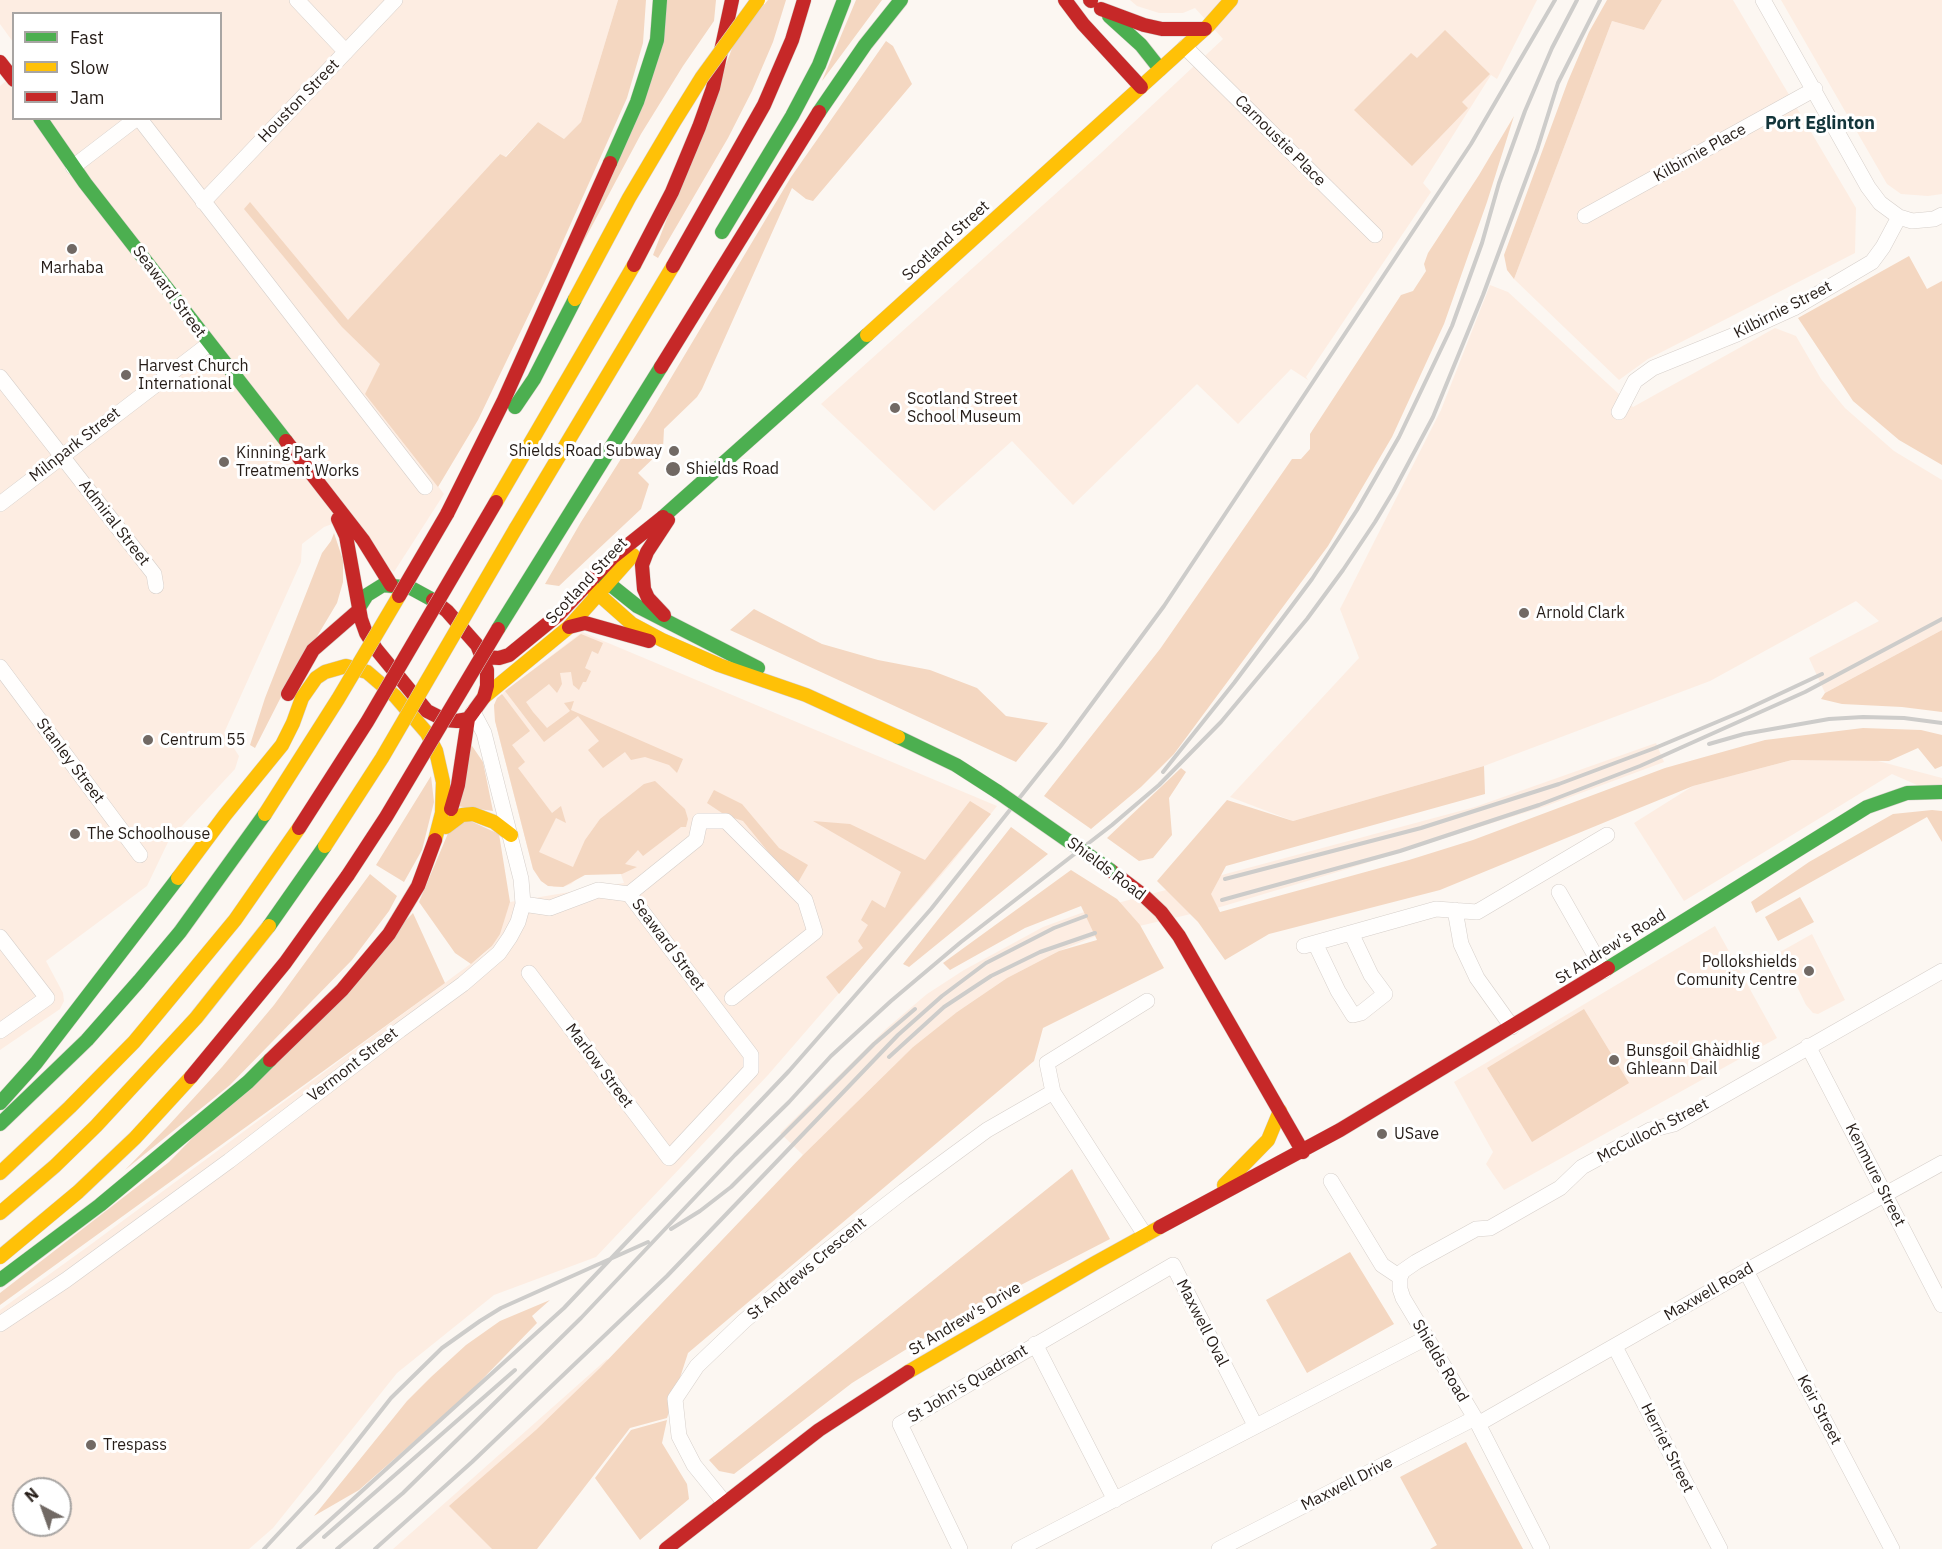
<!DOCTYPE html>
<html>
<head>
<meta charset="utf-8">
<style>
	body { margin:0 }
	#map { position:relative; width:1942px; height:1549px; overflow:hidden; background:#fcf7f2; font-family:"IBM Plex Sans",sans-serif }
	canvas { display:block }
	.legend { position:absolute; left:12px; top:12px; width:210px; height:108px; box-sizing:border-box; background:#fff; border:2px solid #a8a5a3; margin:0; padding:8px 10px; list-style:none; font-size:18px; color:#261d18 }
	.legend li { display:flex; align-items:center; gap:12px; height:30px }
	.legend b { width:30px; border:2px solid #a8a5a3 }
	.north { position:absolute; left:12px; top:1477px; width:60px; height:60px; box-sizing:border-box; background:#fff; border:2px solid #a8a5a3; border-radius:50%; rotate:319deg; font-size:16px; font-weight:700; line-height:24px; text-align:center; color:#261d18 }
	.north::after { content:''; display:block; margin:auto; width:21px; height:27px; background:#716964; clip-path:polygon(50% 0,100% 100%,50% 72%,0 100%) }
</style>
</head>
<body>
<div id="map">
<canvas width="1942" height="1549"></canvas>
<ul class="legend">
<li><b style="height:8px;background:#4caf50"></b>Fast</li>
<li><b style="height:8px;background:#ffc107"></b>Slow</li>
<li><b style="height:8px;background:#c62828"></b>Jam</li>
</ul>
<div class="north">N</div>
</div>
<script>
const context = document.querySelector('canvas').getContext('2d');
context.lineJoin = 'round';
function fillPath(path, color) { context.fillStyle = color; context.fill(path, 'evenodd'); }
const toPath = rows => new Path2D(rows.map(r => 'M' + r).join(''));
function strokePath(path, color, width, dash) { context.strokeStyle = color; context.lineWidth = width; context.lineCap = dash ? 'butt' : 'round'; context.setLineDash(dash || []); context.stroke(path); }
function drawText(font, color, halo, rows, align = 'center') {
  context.font = font + ' "IBM Plex Sans",sans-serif'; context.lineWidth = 6; context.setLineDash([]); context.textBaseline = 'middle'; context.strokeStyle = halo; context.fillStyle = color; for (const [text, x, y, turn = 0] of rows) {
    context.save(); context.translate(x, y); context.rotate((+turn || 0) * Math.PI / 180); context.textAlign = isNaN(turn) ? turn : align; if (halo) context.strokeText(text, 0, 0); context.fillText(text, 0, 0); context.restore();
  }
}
fillPath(toPath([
	[0,0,618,0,581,122,564,139,538,122,505,157,499,154,380,364,374,403,444,494,394,572,332,524,324,527,302,544,301,562,224,733,239,756,235,769,169,840,147,886,46,961,63,993,64,1001,60,1009,0,1050,0,86,13,75,14,118,220,118,220,14,14,14,13,42,0,24],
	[1130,0,1537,0,1497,79,1491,75,1423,183,1431,192,1306,377,1308,380,1291,369,1238,424,1197,384,1073,505,1012,441,934,511,821,404,1101,153,1223,39,1195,8,1183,13,1159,13,1137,6],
	[1662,0,1733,0,1856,208,1855,253,1648,359,1619,380,1514,279,1612,21,1644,30],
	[1781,0,1942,0,1942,194,1928,196,1901,194,1887,184],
	[1490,285,1508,292,1633,407,1775,328,1796,336,1821,379,1845,408,1894,451,1942,480,1942,630,1825,693,1809,658,1879,621,1856,601,1710,681,1484,766,1293,821,1230,797,1359,658,1340,609,1441,410],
	[582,632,997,806,950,865,768,1075,596,1257,494,1295,397,1373,273,1528,249,1549,0,1549,0,1310,90,1245,484,954,492,946,510,902,624,883,618,866,605,853,571,884,563,887,554,887,541,881,533,869,495,721,494,705,505,691],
	[24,1489,60,1489,60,1525,24,1525],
	[1656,743,1664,762,1546,806,1344,870,1217,908,1096,936,1059,951,1007,978,957,1012,913,1047,803,1155,780,1133,887,1028,927,994,964,970,1043,927,1084,912,1475,807],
	[1863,757,1942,778,1942,796,1892,774,1684,901,1634,823,1693,786,1792,760],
	[1715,926,1777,1038,1504,1190,1486,1164,1493,1152,1454,1082],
	[1812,934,1845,1000,1818,1014,1813,1013,1806,1005,1780,952],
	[607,1359,643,1391,535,1549,393,1549]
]), '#fdede2');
fillPath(toPath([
	[618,0,646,0,643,43,627,98,547,277,478,420,438,487,365,394,380,364,342,327,244,209,250,202,348,320,500,154,506,157,538,122,564,139,581,122],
	[666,0,716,0,714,21,683,66,641,134,577,254],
	[768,0,786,0,773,42,752,91,728,138,658,258,653,255,736,38],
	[856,0,882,0,822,81],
	[1607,0,1662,0,1644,30,1612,21,1514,279,1507,270,1504,255,1568,81,1589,32],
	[1445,30,1490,74,1462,102,1468,108,1412,166,1354,110,1411,53,1417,58],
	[886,41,893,46,912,84,813,201,806,199,792,188,702,389,697,397,664,429,663,449,638,473,649,484,641,509,559,586,545,584,581,522,650,413,791,177],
	[1514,116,1487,202,1444,324,1392,437,1328,546,1174,754,1141,787,1091,829,1044,796,1160,649,1292,459,1301,459,1310,449,1310,434,1401,295,1413,291,1426,271,1424,264,1428,253,1479,175],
	[1909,256,1927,289,1942,281,1942,465,1899,440,1853,401,1798,318],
	[334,533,343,560,343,582,337,603,282,695,255,748,250,745,265,698,322,553,331,541],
	[754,609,822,644,878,660,930,670,977,688,1006,716,1048,723,1016,762,730,630],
	[1942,630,1942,712,1902,707,1842,704,1821,699,1825,693],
	[581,634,603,643,598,654,592,651,585,668,591,671,586,682,583,682,579,690,573,685,571,672,560,673,562,684,557,693,549,684,526,702,533,712,547,728,570,711,564,703,574,701,571,710,683,759,677,773,669,765,645,757,631,760,625,752,603,768,588,750,599,741,578,716,544,742,505,691],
	[502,694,530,731,512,745,525,762,518,768,552,813,561,806,566,823,556,818,539,852,573,867,585,840,600,819,644,784,655,781,685,809,688,819,686,827,681,827,643,856,638,850,625,864,637,867,622,874,585,875,563,887,548,886,541,881,533,869,495,721,494,705,497,698],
	[1863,728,1921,730,1942,735,1942,766,1935,769,1918,748,1889,761,1792,760,1693,786,1440,890,1269,934,1225,960,1198,922,1157,881,1227,800,1293,821,1484,766,1485,794,1226,866,1211,894,1220,912,1409,860,1473,840,1665,768,1765,740],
	[470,743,483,762,493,811,456,806],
	[1181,768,1186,772,1169,798,1172,835,1153,858,1139,861,1107,838],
	[431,776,434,802,422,850,404,882,376,865],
	[714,790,742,804,779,848,808,865,796,886,743,821,725,815,707,803],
	[970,801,991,814,839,994,826,977,863,948,858,941,868,925,861,920,872,900,885,908,901,872,813,821,850,824,925,860],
	[1932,810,1942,811,1942,842,1927,817,1756,913,1751,902,1809,862,1893,814],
	[466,819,499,834,510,902,500,934,492,946,471,964,455,953,419,902,449,831],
	[1011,827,1048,854,909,967,903,964],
	[1071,870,1117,899,1140,925,1164,968,1043,1028,1034,1061,688,1353,667,1418,630,1428,537,1549,492,1549,449,1506,536,1430,600,1368,803,1155,913,1047,957,1012,1007,978,1059,951,1097,940,1081,906,1025,928,950,970,943,963],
	[370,874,397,896,389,911,352,960,230,1085,125,1170,168,1126,222,1067,274,1005],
	[1800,897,1814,922,1778,941,1765,917],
	[413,913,445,983,0,1305,0,1293,169,1162],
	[1584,1009,1629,1083,1532,1142,1487,1068],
	[1072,1169,1110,1239,955,1319,852,1383,734,1474,719,1471,709,1460],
	[1350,1252,1394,1324,1307,1373,1266,1300],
	[550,1300,532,1316,537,1323,466,1396,359,1490,314,1516,407,1401,431,1377,466,1345,500,1321],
	[667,1420,662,1443,687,1484,689,1499,640,1540,595,1478,631,1430],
	[1466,1442,1523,1549,1430,1549,1437,1545,1400,1477]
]), '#f4d7c1');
const street = toPath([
	[297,0,346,52],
	[1763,0,1868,187,1880,203,1899,217,1912,221,1934,219,1942,215],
	[1185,47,1375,235],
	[139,118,425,487],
	[73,167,137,118],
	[203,202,395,0],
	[1585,216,1815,89],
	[0,377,154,574,156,586],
	[1619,412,1635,381,1653,368,1737,334,1794,308,1872,262,1883,247,1899,217],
	[0,504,209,344],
	[0,667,140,855],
	[1559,892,1604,971],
	[629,894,696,840,700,821,726,821,805,900,815,932,732,998],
	[523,904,550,908,598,890,629,894,751,1055,751,1070,669,1158,529,973],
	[1455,910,1461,944,1477,978,1512,1027],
	[0,937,47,998,0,1031],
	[1315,943,1338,991,1353,1015,1361,1013,1385,994,1371,975,1351,933],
	[1304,946,1436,909,1477,912,1607,835],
	[1808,1046,1942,1305],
	[1053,1092,1145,1235],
	[1331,1181,1382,1265,1400,1277,1400,1289,1403,1298,1475,1418,1542,1549],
	[1746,1271,1892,1549],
	[1400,1277,1403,1271,1416,1262,1476,1229,1490,1228,1560,1188,1582,1167,1650,1130,1674,1124,1942,971],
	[0,1324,66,1280,229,1161,400,1030,463,984,499,953,510,937,518,922,523,904,521,879,484,733,473,712],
	[1035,1344,1115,1500],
	[1615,1347,1720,1549],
	[1478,1424,1746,1271,1942,1163],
	[724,1502,694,1465,679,1436,675,1399,697,1366,744,1321,825,1252,904,1191,987,1130,1053,1092,1047,1063,1147,1001],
	[960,1549,900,1424,1173,1265,1255,1425],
	[1019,1549,1426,1338],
	[1219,1549,1475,1418]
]);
const fast = toPath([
	[1109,16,1141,45,1160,69],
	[819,112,865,45,901,0],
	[40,118,85,183,286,441],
	[610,163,637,102,657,40,660,0],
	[722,232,792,116,819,65,844,0],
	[515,407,534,379,575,299],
	[663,517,867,335],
	[597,574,637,606,758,668],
	[360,606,367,595,383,585,411,588,433,600],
	[498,629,661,367],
	[898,737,956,765,998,792],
	[269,926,325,846],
	[1608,968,1867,807,1907,793,1942,792],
	[0,1103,36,1063,178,878],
	[0,1124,87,1040,139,981,180,932,265,814],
	[0,1280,100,1205,248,1082,270,1060]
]);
const slow = toPath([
	[867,335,1208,26,1231,0],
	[496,502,634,265],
	[516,528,673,266],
	[588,585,632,624,662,640,719,665,806,695,898,737],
	[484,697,569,627,633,555],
	[446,827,462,815,473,814,494,822,511,835],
	[178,878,225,815,282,745,293,723,302,698,316,678,325,672,346,666,367,672,395,696,427,733,436,751,443,782,442,813,435,840],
	[0,1173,70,1107,134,1042,235,920,299,828],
	[1224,1185,1268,1140,1280,1111],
	[0,1213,55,1166,96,1126,196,1018,269,926],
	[0,1257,78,1192,135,1138,191,1077],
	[908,1372,1095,1263,1160,1227]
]);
const jam = toPath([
	[1065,0,1083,24,1141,87],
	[1090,0,1091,1],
	[1101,9,1144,25,1162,29,1205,29],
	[0,62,14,80],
	[634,265,672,192,699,127,713,88,732,0],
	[673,266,764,105,792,40,804,0],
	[661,367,819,112],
	[286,441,363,540,391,585],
	[447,514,503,402,610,163],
	[338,519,346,536,361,619,366,633,376,649,427,711,445,720,457,721,468,719,484,697,487,686,487,670,477,645,447,611,433,600],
	[664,615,648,598,644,589,642,565,647,552,668,520],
	[569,627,585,623,649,641],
	[483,657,499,658,509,655,558,615,613,557,663,517],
	[288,694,313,650,359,610],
	[451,809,458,785,468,719],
	[1110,870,1143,895,1161,912,1179,936,1303,1152],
	[270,1060,342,990,389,934,418,886,435,840],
	[191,1077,285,963,348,875],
	[1160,1227,1340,1130,1608,968],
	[666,1549,819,1430,908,1372]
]);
strokePath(street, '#d6cfca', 16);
strokePath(fast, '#d6cfca', 15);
strokePath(slow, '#d6cfca', 15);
strokePath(jam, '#d6cfca', 15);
strokePath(street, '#fffefd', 15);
strokePath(fast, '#4caf50', 14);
strokePath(slow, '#ffc107', 14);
strokePath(jam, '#c62828', 14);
strokePath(toPath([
	[1709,744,1744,734,1829,719,1863,717,1904,718,1942,723],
	[1163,772,1234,683,1312,579,1357,510,1399,437,1452,326,1482,243,1499,183,1525,111,1552,48,1577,0],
	[1225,879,1421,828,1559,784,1655,748,1743,711,1822,674],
	[1222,900,1400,851,1539,805,1640,766,1805,692,1942,619],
	[889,1057,944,1007,991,976,1040,952,1095,933],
	[671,1229,700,1211,731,1187,874,1044,915,1009],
	[324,1537,515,1370],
	[264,1549,318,1491,391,1398,442,1348,480,1321,501,1308,648,1242],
	[298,1549,564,1308,789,1071,931,909,1060,747,1164,606,1471,144,1555,0],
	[337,1549,403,1493,581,1318,735,1155,789,1102,831,1056,891,1001,961,942,1112,825,1159,785,1221,722,1307,619,1343,570,1375,522,1393,492,1433,417,1483,295,1537,150,1558,83,1600,0],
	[375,1549,472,1462,667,1276,898,1035,942,996,986,963,1054,928,1086,916]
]), '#cdccca', 4);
const fastBridge = toPath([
	[998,792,1110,870]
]);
const slowBridge = toPath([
	[575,299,629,198,674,122,702,77,758,0],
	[265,814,338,699,399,596],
	[325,846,382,758,516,528]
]);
const jamBridge = toPath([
	[399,596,447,514],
	[299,828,367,722,496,502],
	[348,875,386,817,498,629]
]);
strokePath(fastBridge, '#d6cfca', 15, []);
strokePath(slowBridge, '#d6cfca', 15, []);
strokePath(jamBridge, '#d6cfca', 15, []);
strokePath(fastBridge, '#4caf50', 14);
strokePath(slowBridge, '#ffc107', 14);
strokePath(jamBridge, '#c62828', 14);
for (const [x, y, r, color] of [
	[72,249,6,"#716964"],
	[126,375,6,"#716964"],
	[895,408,6,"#716964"],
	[674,451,6,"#716964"],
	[224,462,6,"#716964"],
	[673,469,8,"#716964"],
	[1524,613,6,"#716964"],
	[148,740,6,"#716964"],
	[75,834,6,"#716964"],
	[1809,971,6,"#716964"],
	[1614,1060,6,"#716964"],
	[1382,1134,6,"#716964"],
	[91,1445,6,"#716964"]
]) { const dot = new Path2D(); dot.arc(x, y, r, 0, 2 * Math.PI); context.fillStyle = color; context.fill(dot); strokePath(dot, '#fff', 2); }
drawText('16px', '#261d18', '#fff', [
	["Houston Street",299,101,-46],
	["Carnoustie Place",1280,141,45],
	["Kilbirnie Place",1700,153,-29],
	["Scotland Street",946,241,-42],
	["Seaward Street",169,292,53],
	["Kilbirnie Street",1783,310,-27],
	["Milnpark Street",75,445,-38],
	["Admiral Street",114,523,52],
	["Scotland Street",587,581,-47],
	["Stanley Street",70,761,53],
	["Shields Road",1106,869,37],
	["Seaward Street",668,945,53],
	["St Andrew's Road",1611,947,-32],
	["Vermont Street",353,1065,-38],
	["Marlow Street",599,1066,53],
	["McCulloch Street",1653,1131,-27],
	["Kenmure Street",1875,1175,63],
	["St Andrews Crescent",807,1269,-40],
	["Maxwell Road",1709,1292,-30],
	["St Andrew's Drive",965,1319,-31],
	["Maxwell Oval",1202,1323,63],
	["Shields Road",1440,1361,59],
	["St John's Quadrant",968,1384,-31],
	["Keir Street",1819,1410,62],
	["Herriet Street",1667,1448,63],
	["Maxwell Drive",1347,1484,-27]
]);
drawText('16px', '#261d18', '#fff', [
	["Marhaba",72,268,"center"],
	["Harvest Church",138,366],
	["International",138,384],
	["Scotland Street",907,399],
	["School Museum",907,417],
	["Shields Road Subway",662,451,"right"],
	["Kinning Park",236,453],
	["Treatment Works",236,471],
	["Shields Road",686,469],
	["Arnold Clark",1536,613],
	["Centrum 55",160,740],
	["The Schoolhouse",87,834],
	["Pollokshields",1797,962,"right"],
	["Comunity Centre",1797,980,"right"],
	["Bunsgoil Ghàidhlig",1626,1051],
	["Ghleann Dail",1626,1069],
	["USave",1394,1134],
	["Trespass",103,1445]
], 'left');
drawText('bold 18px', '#13353a', '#fff', [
	["Port Eglinton",1820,124]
]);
</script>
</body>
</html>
